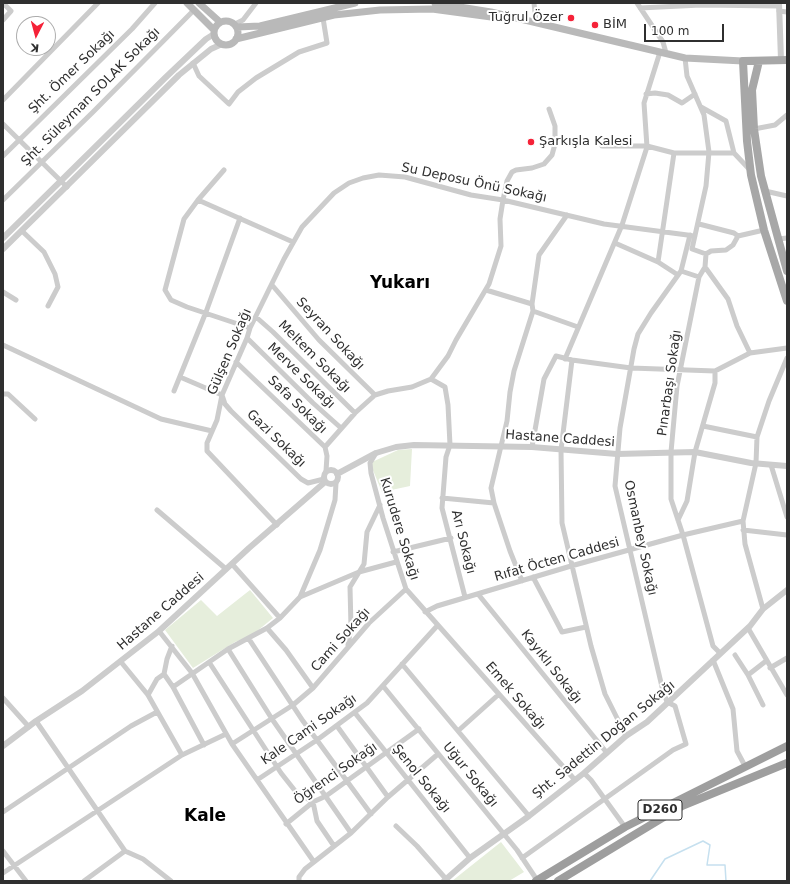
<!DOCTYPE html>
<html>
<head>
<meta charset="utf-8">
<style>
	body { margin:0 }
	#map { position:relative; width:790px; height:884px; overflow:hidden; background:#fff; font-family:"DejaVu Sans",sans-serif }
	canvas { display:block }
	.frame { position:absolute; inset:0; border:4px solid #2f2f2f; pointer-events:none }
	.north { position:absolute; left:16px; top:16px; width:40px; height:40px; box-sizing:border-box; background:#fff; border:1px solid #acacac; border-radius:50%; rotate:186deg; font-size:11px; font-weight:700; line-height:16px; text-align:center; color:#2f2f2f }
	.north::after { content:''; display:block; margin:auto; width:14px; height:18px; background:#f52238; clip-path:polygon(50% 0,100% 100%,50% 72%,0 100%) }
	.scale { position:absolute; left:644px; top:24px; width:80px; height:18px; box-sizing:border-box; border:2px solid #2f2f2f; border-top:0; padding-left:5px; font-size:12px; line-height:14px; white-space:nowrap; color:#2f2f2f; -webkit-text-stroke:3px #fff; paint-order:stroke }
</style>
</head>
<body>
<div id="map">
<canvas width="790" height="884"></canvas>
<div class="frame"></div>
<div class="north">K</div>
<div class="scale">100 m</div>
</div>
<script>
const context = document.querySelector('canvas').getContext('2d');
context.lineJoin = 'round';
function fillPath(path, color) { context.fillStyle = color; context.fill(path, 'evenodd'); }
const toPath = rows => new Path2D(rows.map(r => 'M' + r).join(''));
function strokePath(path, color, width, dash) { context.strokeStyle = color; context.lineWidth = width; context.lineCap = dash ? 'butt' : 'round'; context.setLineDash(dash || []); context.stroke(path); }
function drawText(font, color, halo, rows, align = 'center') {
  context.font = font + ' "DejaVu Sans",sans-serif'; context.lineWidth = 4; context.setLineDash([]); context.textBaseline = 'middle'; context.strokeStyle = halo; context.fillStyle = color; for (const [text, x, y, turn = 0] of rows) {
    context.save(); context.translate(x, y); context.rotate((+turn || 0) * Math.PI / 180); context.textAlign = isNaN(turn) ? turn : align; if (halo) context.strokeText(text, 0, 0); context.fillText(text, 0, 0); context.restore();
  }
}
fillPath(toPath([
	[412,449,410,486,382,492,370,463,398,450],
	[250,590,273,618,251,636,235,642,193,668,165,630,201,600,217,616],
	[501,842,524,872,509,881,452,881]
]), '#e6eedc');
strokePath(toPath([
	[650,881,665,859,703,841,710,845,707,865,725,865,726,881]
]), '#c6e0ef', 1.5);
strokePath(toPath([
	[3,3,11,11,3,20],
	[534,3,536,22],
	[637,3,663,42,666,53],
	[640,8,701,5,779,6],
	[779,11,787,12],
	[235,24,243,20,256,3],
	[685,58,687,76,704,115,709,152,706,186,692,249,706,254],
	[193,63,199,76,229,104,238,92,256,78,299,52,327,43,323,18],
	[646,94,655,93,668,95,682,103,695,94],
	[3,100,98,3],
	[701,107,726,121,734,153,750,170],
	[3,124,67,187],
	[754,129,775,125,787,115],
	[602,146,647,146,674,153],
	[3,156,132,29,155,3],
	[224,170,198,200,293,242],
	[765,191,787,196],
	[3,200,93,112,194,10],
	[198,200,184,219,165,290,171,300,187,307,250,328],
	[567,215,539,255,532,304,533,311,578,327],
	[699,224,734,233,738,236],
	[22,231,44,252,55,274,58,287,48,306],
	[690,235,681,271,699,277,705,267,706,254,711,251,726,250,733,245,738,236,764,230],
	[778,239,787,238],
	[615,243,658,262],
	[705,267,728,299,737,326,750,353],
	[678,275,658,262,674,153,734,153],
	[699,277,677,386,671,452,671,499,683,535,713,646,720,653],
	[272,285,319,340,375,395],
	[486,290,532,304],
	[3,292,16,300],
	[256,317,273,332,355,413],
	[247,338,313,403,341,428],
	[3,345,161,419,212,431],
	[565,359,622,225,647,147,644,103,660,52],
	[572,360,561,450,562,523,591,646,605,694,626,736],
	[236,362,325,447,327,456,326,471],
	[180,377,222,395,225,404,231,411,301,479,308,483,324,479],
	[431,379,445,387,448,405,450,445,446,457,442,508,465,597],
	[174,391,206,312,240,218],
	[3,394,8,394,35,419],
	[703,426,757,437],
	[325,447,355,413,375,395,388,391,412,387,431,379,448,356,456,340,489,284,501,246,500,219,503,200,507,181,512,172,516,170,532,168,544,164,552,155,555,144,555,126,549,109],
	[532,447,544,379,556,356,572,360,631,368,715,371,750,353,787,348],
	[376,453,370,463,371,473,383,518,406,589,575,780],
	[771,465,787,517],
	[442,498,494,503],
	[157,510,226,569],
	[678,520,687,501,695,452,715,383,715,371],
	[277,525,207,451,207,443,217,420,222,395,247,338,250,328,284,259,302,227,334,193,349,183,363,178,379,175,405,177,471,195,503,200,604,224,695,236],
	[743,530,787,535],
	[393,552,451,538],
	[232,564,280,618],
	[533,577,562,632,586,627],
	[522,581,510,551,494,503,491,488,507,421,510,392,514,371,533,311],
	[478,594,607,753],
	[300,597,359,572,396,562],
	[763,609,745,544,743,521,756,463,757,437,769,401,787,358],
	[425,612,437,606,571,566,683,535,743,521],
	[267,628,286,650,313,688],
	[748,628,787,695],
	[159,631,192,673,232,744,314,862],
	[249,639,303,721,371,814],
	[348,645,351,627,350,587,364,564,367,532,380,505],
	[172,646,167,659,164,674,173,687,204,745],
	[228,649,272,719,351,833],
	[735,655,748,675],
	[713,660,733,709,737,751,745,766],
	[121,662,148,695,182,755],
	[209,662,281,773,296,792,313,802,317,821,334,846],
	[402,664,529,816],
	[770,668,787,658],
	[383,686,517,850,537,880],
	[173,687,228,649,267,628,280,618,300,597,320,550,335,500,336,483],
	[148,695,157,679,164,674],
	[3,698,29,727],
	[763,705,748,675,766,661],
	[355,713,470,858],
	[36,721,125,851,143,859,171,881],
	[337,726,388,797],
	[459,730,498,695],
	[232,744,293,705,313,688,369,623,406,589],
	[584,773,591,780,625,827],
	[257,780,317,740,367,703,437,626],
	[3,812,131,726,157,712],
	[286,824,313,802,326,796,419,729],
	[396,826,417,846,446,879],
	[3,851,26,881],
	[522,858,673,750,686,744,675,706,667,702,662,687,615,486,620,428,634,349,638,334,651,313,681,271],
	[3,873,182,755,226,734],
	[84,881,125,851],
	[299,881,299,877,305,869,351,833,388,797,438,754]
]), '#ccc', 5);
strokePath(toPath([
	[779,3,781,60],
	[3,238,165,78,206,39,214,34],
	[3,249,179,75,211,49,222,44],
	'324 477a7 7 0 1 1 14 0a7 7 0 1 1-14 0Z',
	[337,474,376,453,396,447,414,445,532,447,617,454,695,452,751,463,787,466],
	[3,746,36,721,82,691,159,631,249,548,325,482],
	[444,881,470,858,529,816,584,773,626,736,647,722,750,626,763,609,787,590]
]), '#ccc', 6);
strokePath(toPath([
	[187,3,214,30],
	[199,3,220,22],
	[435,3,491,12,685,58,743,61],
	'214 33a12 12 0 1 1 24 0a12 12 0 1 1-24 0Z',
	[237,27,260,26,355,3],
	[236,39,334,15,380,10,432,9,506,19]
]), '#b9b9b9', 7);
strokePath(toPath([
	[787,60,743,61,747,141,751,175,764,230,787,301],
	[759,61,752,90,754,129,761,176,787,271]
]), '#a7a7a7', 8);
strokePath(toPath([
	[536,881,625,827,787,746],
	[558,881,682,806,787,763]
]), '#9e9e9e', 8);
for (const [x, y, r, color] of [
	[571,18,4,"#f52238"],
	[595,25,4,"#f52238"],
	[531,142,4,"#f52238"]
]) { const dot = new Path2D(); dot.arc(x, y, r, 0, 2 * Math.PI); context.fillStyle = color; context.fill(dot); strokePath(dot, '#fff', 1.5); }
for (const [x, y, w] of [
	[660,810,44]
]) { const box = new Path2D(); box.roundRect(x - w / 2, y - 10, w, 20, 3); context.fillStyle = '#fff'; context.fill(box); strokePath(box, '#2f2f2f', 1); }
drawText('bold 12px', '#2f2f2f', null, [
	["D260",660,810]
]);
drawText('13px', '#2f2f2f', '#fff', [
	["Tuğrul Özer",563,18,"right"],
	["BİM",603,25],
	["Şarkışla Kalesi",539,142]
], 'left');
drawText('13px', '#2f2f2f', '#fff', [
	["Şht. Ömer Sokağı",72,72,-44],
	["Şht. Süleyman SOLAK Sokağı",91,97,-45],
	["Su Deposu Önü Sokağı",474,183,12],
	["Seyran Sokağı",330,334,47],
	["Gülşen Sokağı",230,352,-67],
	["Meltem Sokağı",314,357,45],
	["Merve Sokağı",301,376,44],
	["Pınarbaşı Sokağı",670,383,-82],
	["Safa Sokağı",297,405,44],
	["Gazi Sokağı",276,439,44],
	["Hastane Caddesi",560,439,4],
	["Kurudere Sokağı",399,529,73],
	["Osmanbey Sokağı",640,538,78],
	["Arı Sokağı",463,542,76],
	["Rıfat Öcten Caddesi",557,560,-16],
	["Hastane Caddesi",161,612,-41],
	["Cami Sokağı",341,640,-48],
	["Kayıklı Sokağı",551,667,52],
	["Emek Sokağı",515,696,49],
	["Kale Cami Sokağı",309,730,-35],
	["Şht. Sadettin Doğan Sokağı",604,740,-39],
	["Öğrenci Sokağı",336,774,-35],
	["Uğur Sokağı",470,775,51],
	["Şenol Sokağı",421,779,51]
]);
drawText('bold 17px', '#000', '#fff', [
	["Yukarı",400,284],
	["Kale",205,817]
]);
</script>
</body>
</html>
